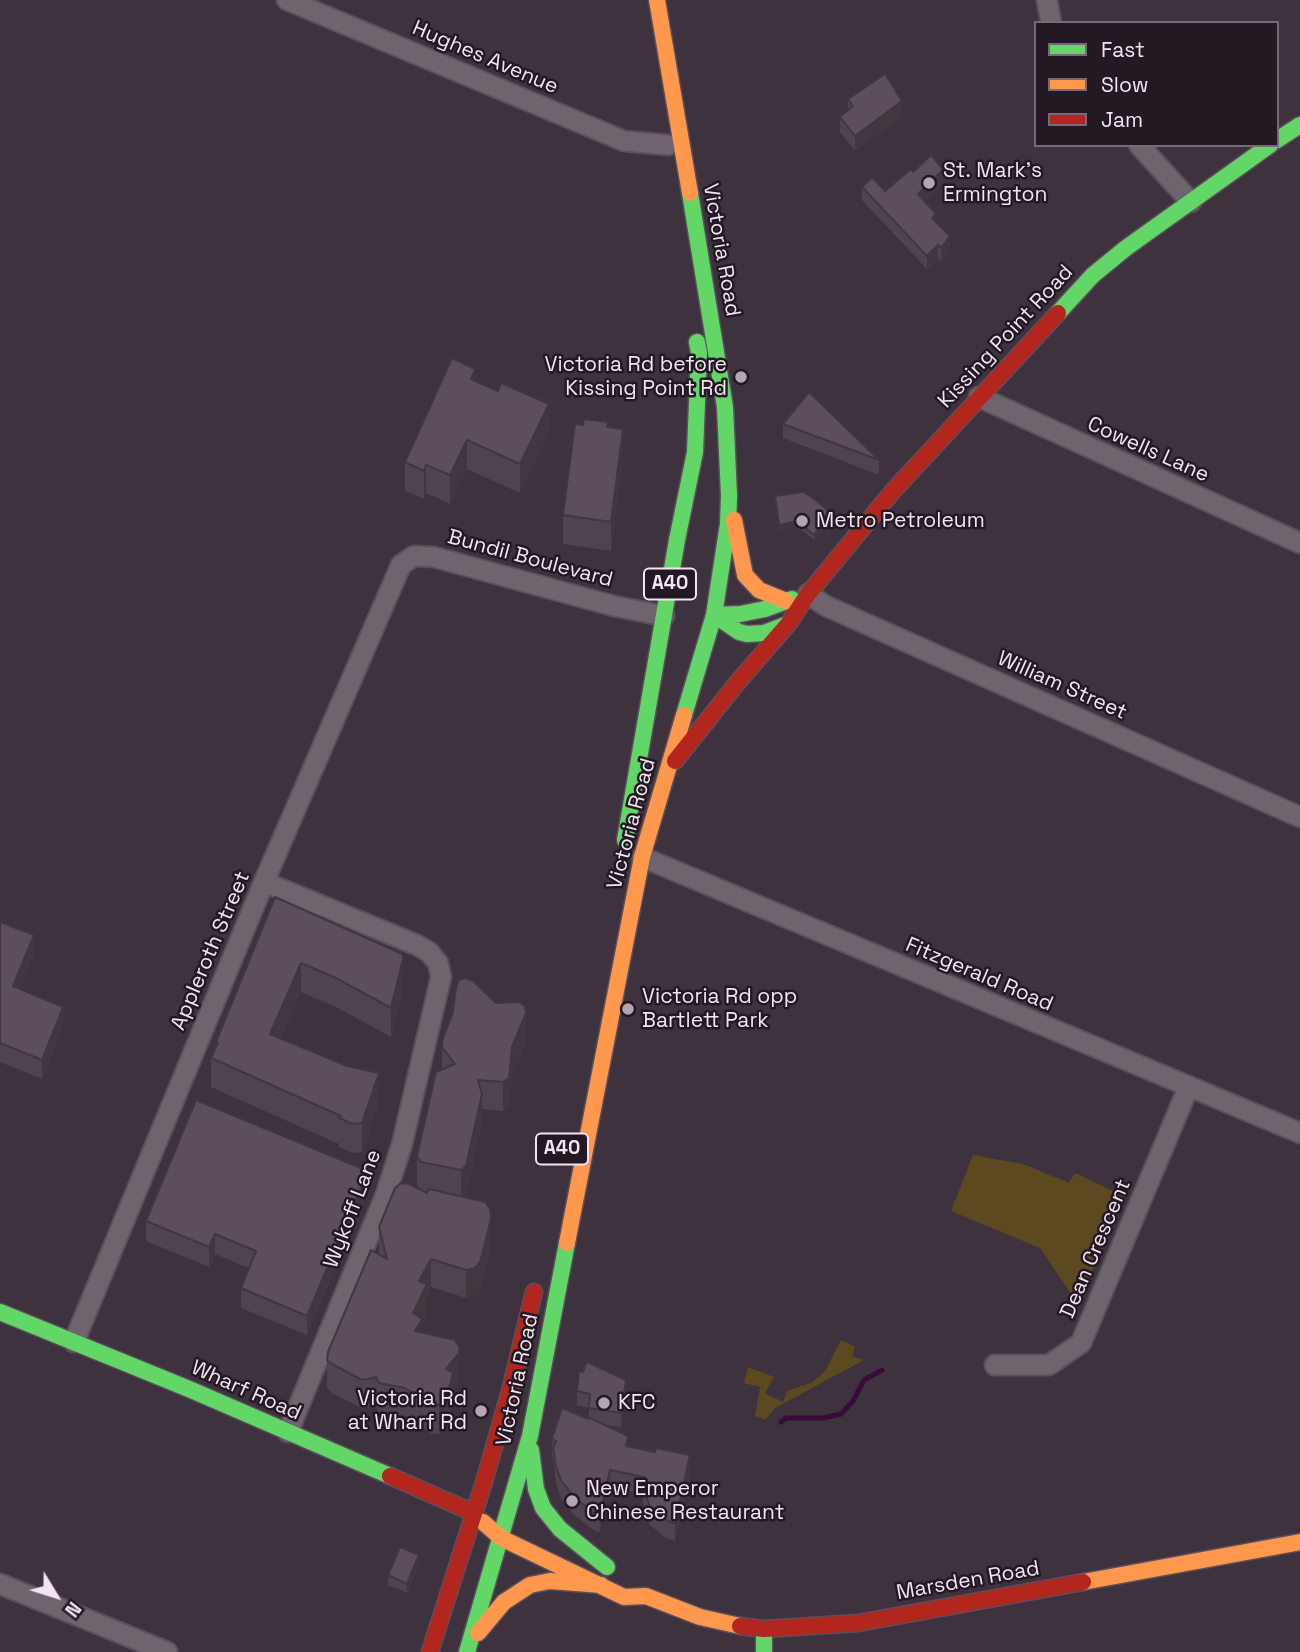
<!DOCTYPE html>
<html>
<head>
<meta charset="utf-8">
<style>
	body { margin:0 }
	#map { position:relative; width:1300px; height:1652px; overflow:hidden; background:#3e323e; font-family:"Space Grotesk",sans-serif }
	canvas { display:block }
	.legend { position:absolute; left:1034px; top:21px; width:245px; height:126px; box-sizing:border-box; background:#231923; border:2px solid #766a76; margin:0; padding:9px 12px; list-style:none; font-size:21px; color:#f3e3f3 }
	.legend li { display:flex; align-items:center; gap:14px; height:35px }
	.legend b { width:35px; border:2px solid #766a76 }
	.north { position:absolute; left:21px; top:1561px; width:70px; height:70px; -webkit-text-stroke:5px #231923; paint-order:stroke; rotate:128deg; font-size:19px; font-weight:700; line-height:28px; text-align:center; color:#f3e3f3 }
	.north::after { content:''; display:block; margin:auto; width:24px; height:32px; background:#f3e3f3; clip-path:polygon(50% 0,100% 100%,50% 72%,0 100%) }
</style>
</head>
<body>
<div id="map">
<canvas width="1300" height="1652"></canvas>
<ul class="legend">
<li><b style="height:9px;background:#63d668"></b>Fast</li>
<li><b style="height:9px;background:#ff974d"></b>Slow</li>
<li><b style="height:9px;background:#b3261e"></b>Jam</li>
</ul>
<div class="north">N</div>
</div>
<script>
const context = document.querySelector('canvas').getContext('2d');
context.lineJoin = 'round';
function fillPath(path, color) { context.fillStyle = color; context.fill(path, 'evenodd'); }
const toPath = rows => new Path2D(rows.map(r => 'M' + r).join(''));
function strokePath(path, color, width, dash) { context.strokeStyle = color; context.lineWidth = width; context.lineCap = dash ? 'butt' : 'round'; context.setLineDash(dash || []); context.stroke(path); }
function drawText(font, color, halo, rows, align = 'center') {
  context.font = font + ' "Space Grotesk",sans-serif'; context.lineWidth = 5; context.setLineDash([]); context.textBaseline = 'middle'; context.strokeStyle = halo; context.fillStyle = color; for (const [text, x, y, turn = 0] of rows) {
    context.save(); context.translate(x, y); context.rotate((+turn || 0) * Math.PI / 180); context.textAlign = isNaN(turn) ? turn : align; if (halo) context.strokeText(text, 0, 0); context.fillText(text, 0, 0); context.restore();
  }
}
fillPath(toPath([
	[973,1155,1023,1164,1069,1183,1075,1173,1124,1196,1078,1304,1040,1248,951,1211],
	[841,1340,855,1347,852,1356,864,1360,775,1408,765,1420,755,1416,760,1387,744,1383,748,1367,774,1377,765,1393,783,1402,787,1391,813,1382,825,1371]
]), '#5c4920');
strokePath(toPath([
	[781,1422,786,1418,823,1418,841,1414,853,1401,864,1380,882,1370]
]), '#370c39', 5);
const street = toPath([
	[287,0,624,141,668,145],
	[1047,0,1051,23],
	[1139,145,1191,202],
	[979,397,1300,543],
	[808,594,826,606,1300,817],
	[642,857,1300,1133],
	[264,882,417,945,429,952,438,963,441,977,402,1144,386,1194,288,1432],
	[74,1342,264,882,401,565,414,556,434,557,614,606,664,616],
	[995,1365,1049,1365,1081,1343,1189,1086],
	[0,1584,167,1652]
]);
const fast = toPath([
	[1277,140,1300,125],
	[1058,313,1093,275,1126,248,1270,145],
	[714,615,740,614,765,609,792,599],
	[714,615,739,632,747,634,764,633,788,624],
	[684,715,714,615,728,524,729,496,725,407,690,193],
	[625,840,677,540,695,452,699,353,697,342],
	[0,1312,189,1389,390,1476],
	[531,1450,536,1489,543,1508,560,1529,607,1567],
	[764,1629,764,1652],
	[467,1652,530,1436,567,1243]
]);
const slow = toPath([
	[657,0,690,193],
	[734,520,745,575,759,590,786,601],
	[567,1243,642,857,684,715],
	[483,1522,501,1538,624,1597,646,1596,700,1617,740,1626],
	[1083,1582,1300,1542],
	[478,1633,504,1602,530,1585,550,1581,601,1585]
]);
const jam = toPath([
	[675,761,737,683,789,623,808,594,893,491,1058,313],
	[390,1476,474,1513],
	[740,1626,764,1629,858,1623,1083,1582],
	[430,1652,484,1482,510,1391,534,1292]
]);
strokePath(street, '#5a4f5a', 23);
strokePath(fast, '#5a4f5a', 19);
strokePath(slow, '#5a4f5a', 19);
strokePath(jam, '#5a4f5a', 19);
strokePath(street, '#6e646e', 19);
strokePath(fast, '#63d668', 16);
strokePath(slow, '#ff974d', 16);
strokePath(jam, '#b3261e', 16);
fillPath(toPath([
	[848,99,902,116,855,151,840,132,840,117,848,110],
	[913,172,943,184,924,201,950,250,941,262,938,258,927,269,862,200,862,187,885,191],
	[475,381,549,433,520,493,467,469,450,504,426,493,424,499,405,491,405,462],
	[783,424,879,460,879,475,783,438],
	[608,427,623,458,611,551,563,544,563,515],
	[775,496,832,519,814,540,797,526,779,530],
	[275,897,403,988,391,1037,336,1007,301,992,281,1038,379,1102,362,1152,353,1153,339,1147,339,1144,211,1087,211,1058,216,1049,216,1042],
	[0,922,34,955,20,989,63,1027,42,1079,0,1062],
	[442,1041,526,1042,512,1075,509,1106,503,1111,482,1109,482,1123,466,1195,463,1197,491,1248,480,1291,475,1297,466,1298,431,1287,427,1296,427,1313,422,1323,422,1332,459,1382,453,1390,453,1402,446,1430,439,1434,432,1434,405,1416,379,1412,376,1406,362,1408,332,1393,327,1388,327,1360,379,1255,379,1227,420,1189,417,1184,417,1156,442,1070],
	[368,1191,307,1335,241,1308,241,1288,249,1268,215,1254,209,1267,146,1241,146,1221],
	[577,1391,626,1394,621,1427,605,1425,628,1446,690,1473,675,1541,666,1538,650,1525,643,1504,643,1494,610,1487,600,1532,595,1531,574,1515,561,1498,556,1484,553,1457,552,1457,552,1439,588,1419,589,1417,589,1408,577,1405],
	[419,1565,407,1593,388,1585,388,1575]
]), '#4f4350');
fillPath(toPath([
	[902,101,902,116,855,151,855,136],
	[943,170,943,184,918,207,918,194],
	[950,236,950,250,941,262,941,248],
	[938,245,938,258,927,269,927,256],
	[475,369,475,398,471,379],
	[549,404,549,433,520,493,520,464],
	[623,429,623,458,611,551,611,522],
	[467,440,467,469,450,504,450,475],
	[426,465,426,493,424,499,424,471],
	[832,514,832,519,814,540,814,535],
	[797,521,797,526,779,530,779,525],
	[34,935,34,955,13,1006,13,986],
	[403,959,403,988,391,1037,391,1008],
	[301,963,301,992,270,1062,270,1034],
	[63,1007,63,1027,42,1079,42,1060],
	[526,1013,526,1042,512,1075,509,1106,503,1111,503,1082,512,1047],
	[379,1073,379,1102,362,1152,362,1123],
	[482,1094,482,1123,466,1195,461,1198,461,1170],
	[368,1171,368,1191,307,1335,307,1316],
	[491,1219,491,1248,480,1291,475,1297,466,1298,466,1270],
	[215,1234,215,1254,209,1267,209,1247],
	[431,1259,431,1287,427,1296,427,1313,422,1323,422,1348,415,1338,413,1313,419,1281],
	[459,1353,459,1382,453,1390,453,1402,446,1430,439,1434,439,1405,446,1369],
	[626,1380,626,1394,621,1427,621,1413],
	[690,1455,690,1473,675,1541,675,1524],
	[610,1470,610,1487,600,1532,600,1514],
	[419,1555,419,1565,407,1593,407,1584]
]), '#403741');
const building = toPath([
	[885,74,902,101,855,136,840,117,853,106,848,99,885,74],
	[931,155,943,170,918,194,936,214,932,218,950,236,941,248,938,245,927,256,862,187,872,177,885,191,911,169,913,172,931,155],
	[452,358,475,369,471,379,498,391,501,383,549,404,520,464,467,440,450,475,426,465,424,471,405,462,452,358],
	[809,392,879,460,783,424,809,392],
	[584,419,608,422,607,427,623,429,611,522,563,515,575,424,583,425,584,419],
	[803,492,812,497,832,514,814,535,797,521,779,525,775,496,803,492],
	[275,897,402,954,403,959,391,1008,336,978,301,963,270,1034,347,1066,379,1073,362,1123,353,1124,339,1118,341,1116,211,1058,218,1043,216,1042,275,897],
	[0,922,34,935,13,986,63,1007,42,1060,0,1043,0,922],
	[465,978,473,981,496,1003,519,1002,525,1006,526,1013,512,1047,509,1078,503,1082,478,1080,482,1094,466,1166,461,1170,421,1162,417,1156,436,1072,455,1064,442,1047,442,1041,453,1012,456,988,459,980,465,978],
	[196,1100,368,1171,307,1316,241,1288,256,1251,215,1234,209,1247,146,1221,196,1100],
	[401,1183,409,1184,427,1193,429,1189,485,1202,490,1209,491,1219,480,1262,475,1268,466,1270,431,1259,419,1281,427,1284,413,1313,422,1319,415,1331,455,1340,459,1347,459,1353,446,1369,453,1373,446,1401,439,1405,432,1405,405,1388,379,1383,376,1377,362,1380,332,1364,327,1360,328,1352,371,1250,387,1259,379,1227,395,1188,401,1183],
	[587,1362,626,1380,621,1413,589,1408,590,1394,577,1391,579,1371,583,1372,587,1362],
	[562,1408,588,1419,588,1417,628,1436,626,1446,655,1452,656,1448,690,1455,675,1524,666,1520,650,1507,643,1487,644,1477,610,1470,600,1514,595,1514,574,1497,561,1480,556,1467,553,1448,556,1441,552,1439,562,1408],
	[400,1547,419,1555,407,1584,388,1575,400,1547]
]);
fillPath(building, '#5c4e5d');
strokePath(building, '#403741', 2);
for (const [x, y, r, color] of [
	[929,183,7,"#b4a5b4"],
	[741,377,7,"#b4a5b4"],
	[802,521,7,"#b4a5b4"],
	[628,1009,7,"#b4a5b4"],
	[604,1403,7,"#b4a5b4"],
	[481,1411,7,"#b4a5b4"],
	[572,1501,7,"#b4a5b4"]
]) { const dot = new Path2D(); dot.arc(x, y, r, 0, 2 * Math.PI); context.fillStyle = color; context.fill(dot); strokePath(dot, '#231923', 2.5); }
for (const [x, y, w] of [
	[670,584,52],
	[562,1149,52]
]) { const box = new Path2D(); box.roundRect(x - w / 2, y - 15.5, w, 31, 5); context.fillStyle = '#231923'; context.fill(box); strokePath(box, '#f3e3f3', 2); }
drawText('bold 19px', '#f3e3f3', null, [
	["A40",670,584],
	["A40",562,1149]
]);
drawText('21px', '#f3e3f3', '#231923', [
	["Hughes Avenue",485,58,23],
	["Victoria Road",721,250,80],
	["Kissing Point Road",1006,337,-47],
	["Cowells Lane",1148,450,24],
	["Bundil Boulevard",530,559,15],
	["William Street",1062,686,24],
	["Victoria Road",632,824,-75],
	["Appleroth Street",211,951,-67],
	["Fitzgerald Road",979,975,23],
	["Wykoff Lane",353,1209,-69],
	["Dean Crescent",1096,1249,-67],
	["Victoria Road",518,1380,-78],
	["Wharf Road",246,1391,24],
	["Marsden Road",968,1581,-10]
]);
drawText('21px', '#f3e3f3', '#231923', [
	["St. Mark's",943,171],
	["Ermington",943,195],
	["Victoria Rd before",727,365,"right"],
	["Kissing Point Rd",727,389,"right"],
	["Metro Petroleum",816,521],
	["Victoria Rd opp",642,997],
	["Bartlett Park",642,1021],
	["Victoria Rd",467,1399,"right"],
	["at Wharf Rd",467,1423,"right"],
	["KFC",618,1403],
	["New Emperor",586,1489],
	["Chinese Restaurant",586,1513]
], 'left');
</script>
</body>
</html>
